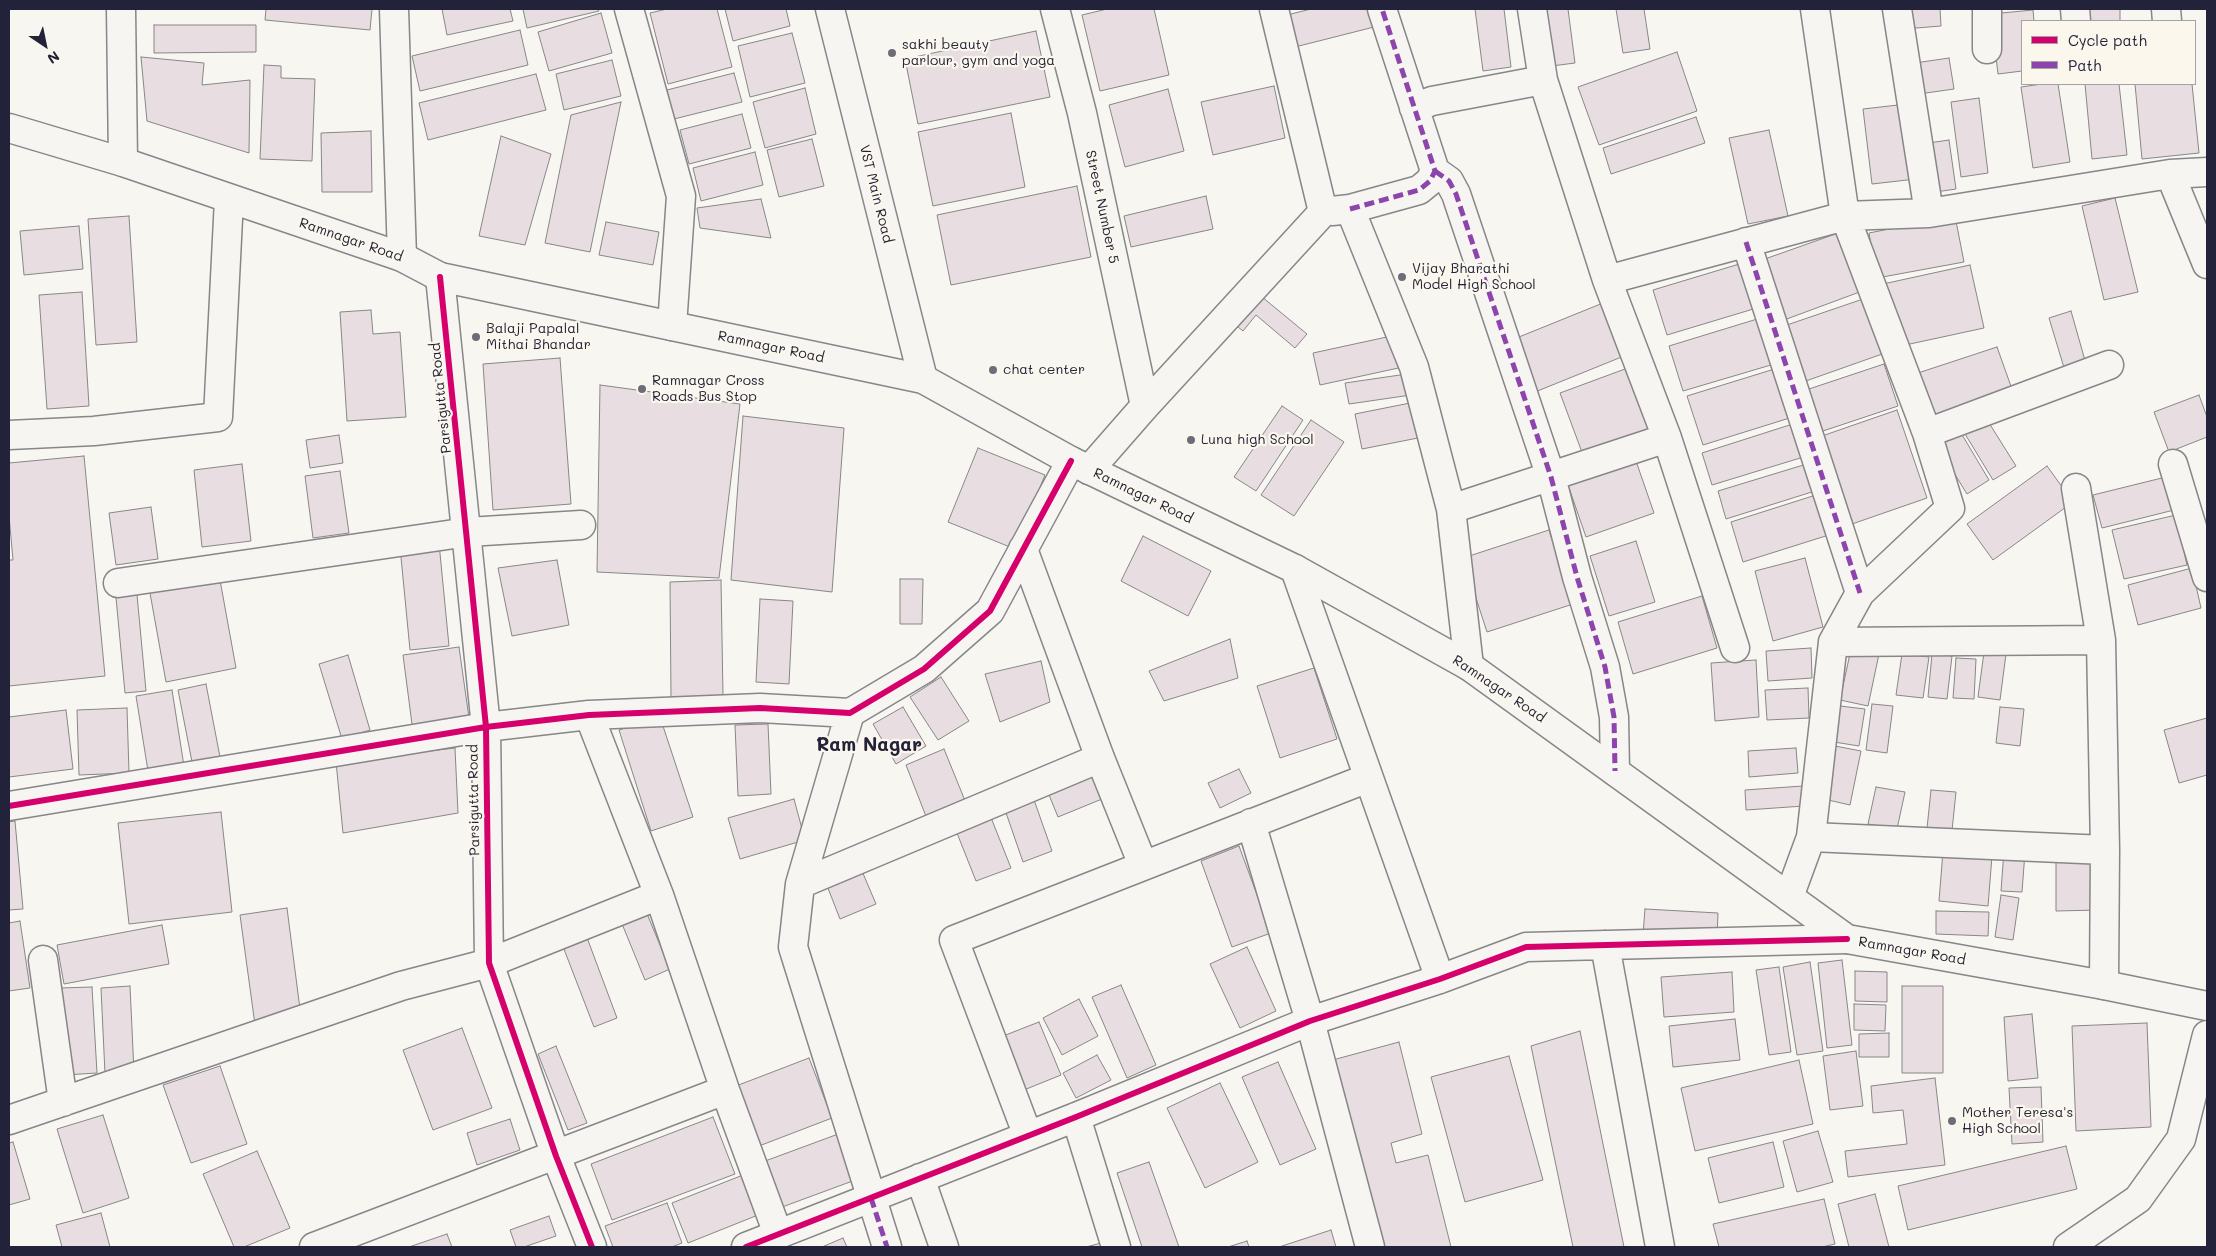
<!DOCTYPE html>
<html>
<head>
<meta charset="utf-8">
<style>
	body { margin:0 }
	#map { position:relative; width:2216px; height:1256px; overflow:hidden; background:#f8f6f0; font-family:Mali,sans-serif }
	canvas { display:block }
	.frame { position:absolute; inset:0; border:10px solid #22223b; pointer-events:none }
	.legend { position:absolute; left:2021px; top:20px; width:175px; height:65px; box-sizing:border-box; background:#fbf7ec; border:1px solid #a4a2a5; margin:0; padding:6px 9px; list-style:none; font-size:15px; color:#22223b }
	.legend li { display:flex; align-items:center; gap:10px; height:25px }
	.legend b { width:25px; border:1px solid #a4a2a5 }
	.north { position:absolute; left:20px; top:20px; width:50px; height:50px; -webkit-text-stroke:4px #fbf7ec; paint-order:stroke; rotate:146deg; font-size:14px; font-weight:700; line-height:20px; text-align:center; color:#22223b }
	.north::after { content:''; display:block; margin:auto; width:18px; height:22px; background:#22223b; clip-path:polygon(50% 0,100% 100%,50% 72%,0 100%) }
</style>
</head>
<body>
<div id="map">
<canvas width="2216" height="1256"></canvas>
<div class="frame"></div>
<ul class="legend">
<li><b style="height:6px;background:#d6006c"></b>Cycle path</li>
<li><b style="height:6px;background:#8e44ad"></b>Path</li>
</ul>
<div class="north">N</div>
</div>
<script>
const context = document.querySelector('canvas').getContext('2d');
context.lineJoin = 'round';
function fillPath(path, color) { context.fillStyle = color; context.fill(path, 'evenodd'); }
const toPath = rows => new Path2D(rows.map(r => 'M' + r).join(''));
function strokePath(path, color, width, dash) { context.strokeStyle = color; context.lineWidth = width; context.lineCap = dash ? 'butt' : 'round'; context.setLineDash(dash || []); context.stroke(path); }
function drawText(font, color, halo, rows, align = 'center') {
  context.font = font + ' Mali,sans-serif'; context.lineWidth = 4.5; context.setLineDash([]); context.textBaseline = 'middle'; context.strokeStyle = halo; context.fillStyle = color; for (const [text, x, y, turn = 0] of rows) {
    context.save(); context.translate(x, y); context.rotate((+turn || 0) * Math.PI / 180); context.textAlign = isNaN(turn) ? turn : align; if (halo) context.strokeText(text, 0, 0); context.fillText(text, 0, 0); context.restore();
  }
}
const building = toPath([
	[266,9,372,9,370,30,265,20,266,9],
	[442,9,510,9,513,21,447,35,442,9],
	[523,9,598,9,599,11,527,28,523,9],
	[667,9,717,9,732,67,668,84,650,13,667,9],
	[725,9,786,9,790,26,733,41,725,9],
	[1107,9,1154,9,1169,75,1100,91,1082,15,1107,9],
	[1311,9,1373,9,1378,26,1295,47,1287,15,1311,9],
	[1475,9,1504,9,1511,67,1483,71,1475,9],
	[1537,9,1568,9,1575,63,1544,67,1537,9],
	[1616,9,1644,9,1650,49,1623,53,1616,9],
	[1903,9,1940,9,1941,26,1904,29,1903,9],
	[2083,9,2120,9,2120,21,2084,21,2083,9],
	[2033,10,2034,21,2022,21,2022,71,1998,74,1991,14,2033,10],
	[601,13,612,53,549,71,538,32,601,13],
	[154,25,256,25,256,52,154,53,154,25],
	[520,30,528,65,420,91,412,56,520,30],
	[1036,31,1050,97,918,124,905,59,1036,31],
	[792,33,805,83,750,97,738,46,792,33],
	[1677,52,1697,111,1599,145,1578,87,1677,52],
	[141,57,204,63,202,85,250,80,249,153,147,121,141,57],
	[1949,58,1954,89,1919,94,1915,63,1949,58],
	[612,60,621,96,564,110,556,74,612,60],
	[264,65,281,66,281,78,315,79,312,161,260,159,264,65],
	[734,73,742,102,674,119,667,90,734,73],
	[536,74,546,110,428,140,419,103,536,74],
	[2042,84,2058,84,2070,162,2033,168,2021,87,2042,84],
	[2085,84,2119,84,2127,155,2092,159,2085,84],
	[2135,84,2192,84,2199,153,2142,159,2135,84],
	[1274,86,1285,138,1213,155,1201,102,1274,86],
	[805,88,816,134,765,148,753,102,805,88],
	[1168,89,1184,151,1125,167,1109,105,1168,89],
	[1979,98,1988,173,1961,177,1951,102,1979,98],
	[621,102,590,252,545,243,571,115,621,102],
	[1907,104,1916,179,1872,184,1863,109,1907,104],
	[1011,113,1025,187,933,206,918,132,1011,113],
	[742,114,751,148,689,164,680,130,742,114],
	[1696,117,1705,143,1611,174,1603,148,1696,117],
	[1769,130,1788,216,1748,224,1729,138,1769,130],
	[371,131,372,192,322,192,321,133,371,131],
	[501,136,551,154,525,245,479,236,501,136],
	[812,139,824,186,779,197,767,150,812,139],
	[1949,140,1956,189,1929,193,1922,144,1949,140],
	[755,152,763,185,701,201,693,168,755,152],
	[1077,186,1091,257,951,285,937,215,1077,186],
	[1206,196,1213,229,1131,247,1124,216,1206,196],
	[2115,198,2138,292,2104,300,2082,206,2115,198],
	[761,199,771,238,700,228,697,208,761,199],
	[129,216,137,342,96,345,88,219,129,216],
	[1955,216,1964,262,1877,278,1869,233,1955,216],
	[606,222,659,232,653,265,599,255,606,222],
	[79,226,83,269,24,275,20,231,79,226],
	[1844,231,1865,290,1784,320,1762,260,1844,231],
	[1746,262,1760,307,1667,335,1653,290,1746,262],
	[1970,265,1984,328,1896,347,1883,284,1970,265],
	[82,292,89,406,47,409,39,295,82,292],
	[1256,292,1307,334,1295,348,1256,315,1243,331,1232,322,1256,292],
	[1866,298,1885,353,1803,382,1784,326,1866,298],
	[1603,303,1624,356,1535,392,1514,339,1603,303],
	[371,310,373,334,400,332,406,417,347,421,340,312,371,310],
	[2071,311,2086,364,2065,371,2049,318,2071,311],
	[1767,316,1781,362,1683,391,1669,346,1767,316],
	[1396,335,1403,367,1320,385,1313,353,1396,335],
	[1997,347,2013,392,1933,418,1918,373,1997,347],
	[560,358,571,504,493,510,483,364,560,358],
	[1884,364,1898,406,1820,432,1806,390,1884,364],
	[1781,367,1796,416,1703,445,1687,396,1781,367],
	[1625,369,1649,430,1583,455,1560,393,1625,369],
	[1407,374,1411,395,1349,404,1345,383,1407,374],
	[600,385,740,404,719,578,597,572,600,385],
	[2199,395,2207,417,2207,437,2169,452,2154,412,2199,395],
	[1415,402,1423,437,1362,449,1355,414,1415,402],
	[1282,406,1303,420,1256,491,1234,477,1282,406],
	[1897,410,1927,498,1852,524,1822,436,1897,410],
	[1984,415,2016,466,1993,480,1962,429,1984,415],
	[743,416,844,428,832,592,731,580,743,416],
	[1311,420,1344,442,1294,516,1261,495,1311,420],
	[1799,422,1810,455,1712,485,1702,453,1799,422],
	[1958,428,1989,480,1967,494,1935,442,1958,428],
	[339,435,343,463,310,468,306,440,339,435],
	[978,448,1045,475,1015,549,948,522,978,448],
	[84,456,105,676,9,686,9,560,13,560,9,516,9,463,84,456],
	[1636,461,1654,513,1586,537,1568,485,1636,461],
	[1810,463,1818,490,1726,519,1718,491,1810,463],
	[242,464,251,541,202,547,194,470,242,464],
	[2047,466,2073,502,1993,560,1967,524,2047,466],
	[340,471,349,533,313,538,305,476,340,471],
	[2166,477,2174,510,2102,528,2093,495,2166,477],
	[1819,494,1832,534,1743,562,1731,522,1819,494],
	[151,507,158,559,116,565,109,513,151,507],
	[2176,515,2187,565,2124,579,2112,530,2176,515],
	[1549,530,1573,604,1487,632,1463,558,1549,530],
	[1143,536,1211,571,1188,616,1121,581,1143,536],
	[1636,541,1655,602,1609,616,1590,556,1636,541],
	[439,543,449,646,410,650,400,547,439,543],
	[1805,558,1823,627,1773,641,1755,571,1805,558],
	[557,560,569,625,512,636,498,568,557,560],
	[2192,568,2201,608,2138,625,2128,585,2192,568],
	[218,569,236,668,166,682,148,582,218,569],
	[900,579,923,579,922,624,900,624,900,579],
	[721,580,723,696,671,697,670,582,721,580],
	[136,584,146,691,125,693,115,587,136,584],
	[1702,596,1717,648,1633,674,1618,622,1702,596],
	[760,599,793,601,789,684,756,682,760,599],
	[1230,639,1238,678,1164,701,1149,671,1230,639],
	[459,647,470,725,413,732,403,655,459,647],
	[1811,648,1812,678,1768,681,1766,651,1811,648],
	[1851,649,1879,654,1868,706,1840,700,1851,649],
	[1984,652,2006,654,2000,700,1978,697,1984,652],
	[1902,654,1929,657,1923,698,1896,695,1902,654],
	[1932,654,1952,656,1947,699,1928,697,1932,654],
	[348,655,370,730,342,739,319,664,348,655],
	[1956,658,1976,659,1974,699,1953,698,1956,658],
	[1756,660,1759,717,1715,721,1711,663,1756,660],
	[1041,661,1050,702,1000,722,985,674,1041,661],
	[1314,668,1337,739,1280,758,1257,686,1314,668],
	[941,677,969,721,938,740,910,697,941,677],
	[206,684,220,757,192,762,178,690,206,684],
	[1808,688,1809,718,1767,720,1765,690,1808,688],
	[172,690,184,766,148,771,136,696,172,690],
	[1872,704,1893,706,1887,753,1866,750,1872,704],
	[1840,706,1865,709,1859,746,1834,742,1840,706],
	[903,707,926,746,896,764,873,724,903,707],
	[2000,707,2024,709,2020,746,1996,743,2000,707],
	[127,708,129,773,79,775,77,710,127,708],
	[66,710,73,769,9,777,9,717,66,710],
	[660,717,693,817,651,831,619,730,660,717],
	[2207,718,2207,775,2179,783,2164,730,2207,718],
	[768,724,771,794,738,796,735,725,768,724],
	[1835,746,1861,751,1850,805,1824,799,1835,746],
	[455,748,458,813,343,833,336,762,455,748],
	[1796,748,1798,773,1749,777,1748,751,1796,748],
	[944,749,968,808,929,824,906,765,944,749],
	[1239,769,1251,793,1220,808,1208,783,1239,769],
	[1091,773,1102,799,1058,817,1047,790,1091,773],
	[1803,786,1804,806,1746,810,1745,790,1803,786],
	[1876,787,1905,792,1897,829,1868,824,1876,787],
	[1931,790,1956,792,1951,840,1926,838,1931,790],
	[1033,797,1052,851,1023,862,1004,807,1033,797],
	[794,799,805,840,740,859,728,818,794,799],
	[988,810,1011,868,976,881,953,823,988,810],
	[221,812,232,912,129,924,118,823,221,812],
	[15,821,23,909,9,910,9,822,15,821],
	[1239,846,1271,933,1232,947,1201,861,1239,846],
	[2004,850,2025,852,2022,892,2001,891,2004,850],
	[1943,851,1992,856,1988,906,1939,901,1943,851],
	[2099,854,2099,910,2056,911,2056,855,2099,854],
	[859,864,876,904,840,919,824,878,859,864],
	[2001,895,2019,898,2013,940,1995,937,2001,895],
	[287,908,300,1009,281,1012,283,1021,255,1025,240,915,287,908],
	[645,909,670,969,645,980,620,919,645,909],
	[1645,909,1718,913,1717,939,1643,935,1645,909],
	[1936,911,1989,912,1988,936,1936,934,1936,911],
	[20,921,30,988,9,991,9,923,20,921],
	[162,925,169,964,64,984,57,945,162,925],
	[586,935,617,1018,594,1027,562,944,586,935],
	[1247,947,1276,1011,1240,1028,1210,964,1247,947],
	[1842,960,1852,1045,1827,1048,1818,963,1842,960],
	[1810,962,1823,1051,1797,1055,1783,967,1810,962],
	[1779,967,1791,1052,1769,1055,1756,970,1779,967],
	[1855,971,1887,972,1887,1002,1855,1001,1855,971],
	[1732,972,1734,1012,1664,1017,1661,977,1732,972],
	[1121,985,1156,1065,1127,1078,1092,997,1121,985],
	[130,986,134,1072,105,1074,101,988,130,986],
	[1902,986,1943,986,1943,1073,1902,1073,1902,986],
	[92,987,97,1073,65,1075,60,988,92,987],
	[1079,999,1098,1036,1062,1055,1043,1018,1079,999],
	[1854,1004,1886,1005,1885,1031,1854,1030,1854,1004],
	[2032,1014,2038,1078,2008,1081,2004,1017,2032,1014],
	[1735,1019,1740,1060,1673,1067,1669,1026,1735,1019],
	[1039,1022,1061,1075,1019,1092,998,1038,1039,1022],
	[2147,1023,2151,1127,2076,1131,2072,1026,2147,1023],
	[462,1028,492,1108,433,1130,403,1050,462,1028],
	[1580,1031,1624,1247,1573,1247,1531,1046,1580,1031],
	[1889,1033,1889,1057,1859,1057,1859,1034,1889,1033],
	[1399,1042,1422,1134,1391,1143,1396,1163,1428,1155,1451,1247,1376,1247,1329,1061,1399,1042],
	[556,1046,587,1123,568,1130,538,1054,556,1046],
	[1856,1051,1863,1106,1830,1110,1823,1056,1856,1051],
	[1097,1055,1111,1080,1076,1098,1063,1073,1097,1055],
	[1509,1056,1543,1180,1465,1202,1431,1077,1509,1056],
	[809,1058,832,1118,759,1146,736,1086,809,1058],
	[1799,1060,1813,1124,1695,1151,1681,1088,1799,1060],
	[1278,1062,1316,1149,1280,1165,1242,1077,1278,1062],
	[220,1066,247,1144,191,1163,163,1085,220,1066],
	[1935,1078,1945,1165,1848,1177,1845,1151,1907,1144,1903,1110,1873,1113,1871,1086,1935,1078],
	[1220,1083,1258,1162,1205,1188,1167,1108,1220,1083],
	[2041,1087,2043,1142,2012,1144,2009,1088,2041,1087],
	[103,1115,129,1198,83,1213,57,1129,103,1115],
	[713,1117,735,1174,612,1220,591,1164,713,1117],
	[510,1119,520,1150,477,1165,467,1133,510,1119],
	[1818,1131,1833,1182,1797,1192,1783,1141,1818,1131],
	[841,1133,858,1179,774,1210,757,1164,841,1133],
	[13,1142,30,1199,9,1205,9,1143,13,1142],
	[1773,1142,1784,1187,1719,1203,1708,1158,1773,1142],
	[2066,1146,2077,1189,1908,1230,1898,1186,2066,1146],
	[257,1151,290,1228,244,1247,234,1247,203,1174,257,1151],
	[1149,1162,1179,1247,1142,1247,1117,1173,1149,1162],
	[743,1175,758,1215,688,1243,672,1203,743,1175],
	[1875,1194,1889,1247,1849,1247,1838,1204,1875,1194],
	[1824,1199,1835,1244,1822,1247,1719,1247,1713,1224,1824,1199],
	[667,1203,682,1243,672,1247,613,1247,605,1226,667,1203],
	[101,1213,110,1247,62,1247,56,1225,101,1213],
	[549,1216,556,1236,524,1247,516,1247,510,1230,549,1216],
	[1331,1230,1336,1247,1279,1247,1331,1230],
	[447,1234,452,1247,409,1247,447,1234],
	[843,1238,847,1247,822,1247,843,1238],
	[1247,1241,1249,1247,1228,1247,1247,1241],
	[1105,1242,1106,1247,1086,1247,1105,1242]
]);
fillPath(building, '#e8dee2');
strokePath(building, '#878688', 1);
const minor = toPath([
	[121,9,123,162],
	[394,9,402,257],
	[629,9,681,196,672,326],
	[830,9,923,379],
	[1055,9,1082,113,1145,406],
	[1532,9,1543,80,1607,280,1667,438,1735,648],
	[1897,9,1929,213],
	[2075,9,2076,21],
	[2166,9,2167,21],
	[1987,49,1987,9],
	[1414,108,1432,101,1543,80],
	[1435,171,1449,181,1456,194,1551,477,1577,577,1605,667,1614,717,1615,771],
	[2170,174,2207,264],
	[1350,209,1414,367,1451,509,1469,666],
	[1332,211,1350,209,1419,190,1430,181,1435,171,1382,9],
	[1746,242,1860,593],
	[440,277,486,727,489,963,556,1156,592,1247],
	[1607,280,1845,216,1929,213,2170,174,2207,172],
	[1927,433,2109,365],
	[9,435,94,431,218,417,229,199],
	[2173,464,2207,577],
	[1089,470,1145,406,1323,212,1274,9],
	[2076,488,2101,640,2105,850,2104,985],
	[1451,509,1667,438],
	[1023,549,1100,758,1143,865],
	[1295,569,1440,979],
	[118,583,468,532,581,525],
	[1833,642,2101,640],
	[850,713,800,884,793,947,887,1247],
	[589,715,659,895,725,1090,778,1234],
	[9,806,486,727,589,715,760,708,850,713,924,669,990,611,1071,461],
	[1251,823,1310,1021,1370,1247],
	[1811,837,2105,850],
	[800,884,1100,758],
	[1789,897,1811,837,1833,642,1860,593,1950,508,1927,433,1845,216,1815,9],
	[1605,945,1660,1247],
	[43,960,63,1102],
	[1076,1117,1116,1247],
	[9,1120,401,986,489,963,659,895],
	[1028,1136,954,940,1368,778],
	[920,1178,944,1247],
	[314,1247,725,1090],
	[746,1247,1076,1117,1310,1021,1440,979,1526,947,1847,939],
	[2068,1247,2138,1199,2181,1139,2207,1035]
]);
const major = toPath([
	[9,128,123,162,402,257,440,277,923,379,1071,461,1295,569,1469,666,1847,939,2104,985,2207,1006]
]);
strokePath(minor, '#878688', 31);
strokePath(major, '#878688', 31);
strokePath(minor, '#f6f5f1', 28);
strokePath(major, '#f6f5f1', 28);
strokePath(toPath([
	[1435,171,1449,181,1456,194,1551,477,1577,577,1605,667,1614,717,1615,771],
	[1350,209,1419,190,1430,181,1435,171,1382,9],
	[1746,242,1860,593],
	[871,1198,887,1247]
]), '#8e44ad', 5, [10, 5]);
strokePath(toPath([
	[440,277,486,727,489,963,556,1156,592,1247],
	[9,806,486,727,589,715,760,708,850,713,924,669,990,611,1071,461],
	[746,1247,1076,1117,1310,1021,1440,979,1526,947,1847,939]
]), '#d6006c', 6);
for (const [x, y, r, color] of [
	[892,53,5,"#6d6c7a"],
	[1402,277,5,"#6d6c7a"],
	[476,337,5,"#6d6c7a"],
	[993,370,5,"#6d6c7a"],
	[642,389,5,"#6d6c7a"],
	[1191,440,5,"#6d6c7a"],
	[1952,1121,5,"#6d6c7a"]
]) { const dot = new Path2D(); dot.arc(x, y, r, 0, 2 * Math.PI); context.fillStyle = color; context.fill(dot); strokePath(dot, '#fbf7ec', 2); }
drawText('14px', '#22223b', '#fbf7ec', [
	["sakhi beauty",902,45],
	["parlour, gym and yoga",902,61],
	["Vijay Bharathi",1412,269],
	["Model High School",1412,285],
	["Balaji Papalal",486,329],
	["Mithai Bhandar",486,345],
	["chat center",1003,370],
	["Ramnagar Cross",652,381],
	["Roads Bus Stop",652,397],
	["Luna high School",1201,440],
	["Mother Teresa's",1962,1113],
	["High School",1962,1129]
], 'left');
drawText('14px', '#22223b', '#fbf7ec', [
	["VST Main Road",876,194,76],
	["Street Number 5",1102,207,78],
	["Ramnagar Road",351,240,19],
	["Ramnagar Road",771,347,12],
	["Parsigutta Road",441,398,-96],
	["Ramnagar Road",1143,496,26],
	["Ramnagar Road",1499,689,34],
	["Parsigutta Road",474,800,-91],
	["Ramnagar Road",1912,951,10]
]);
drawText('bold 19px', '#22223b', '#fbf7ec', [
	["Ram Nagar",869,745]
]);
</script>
</body>
</html>
